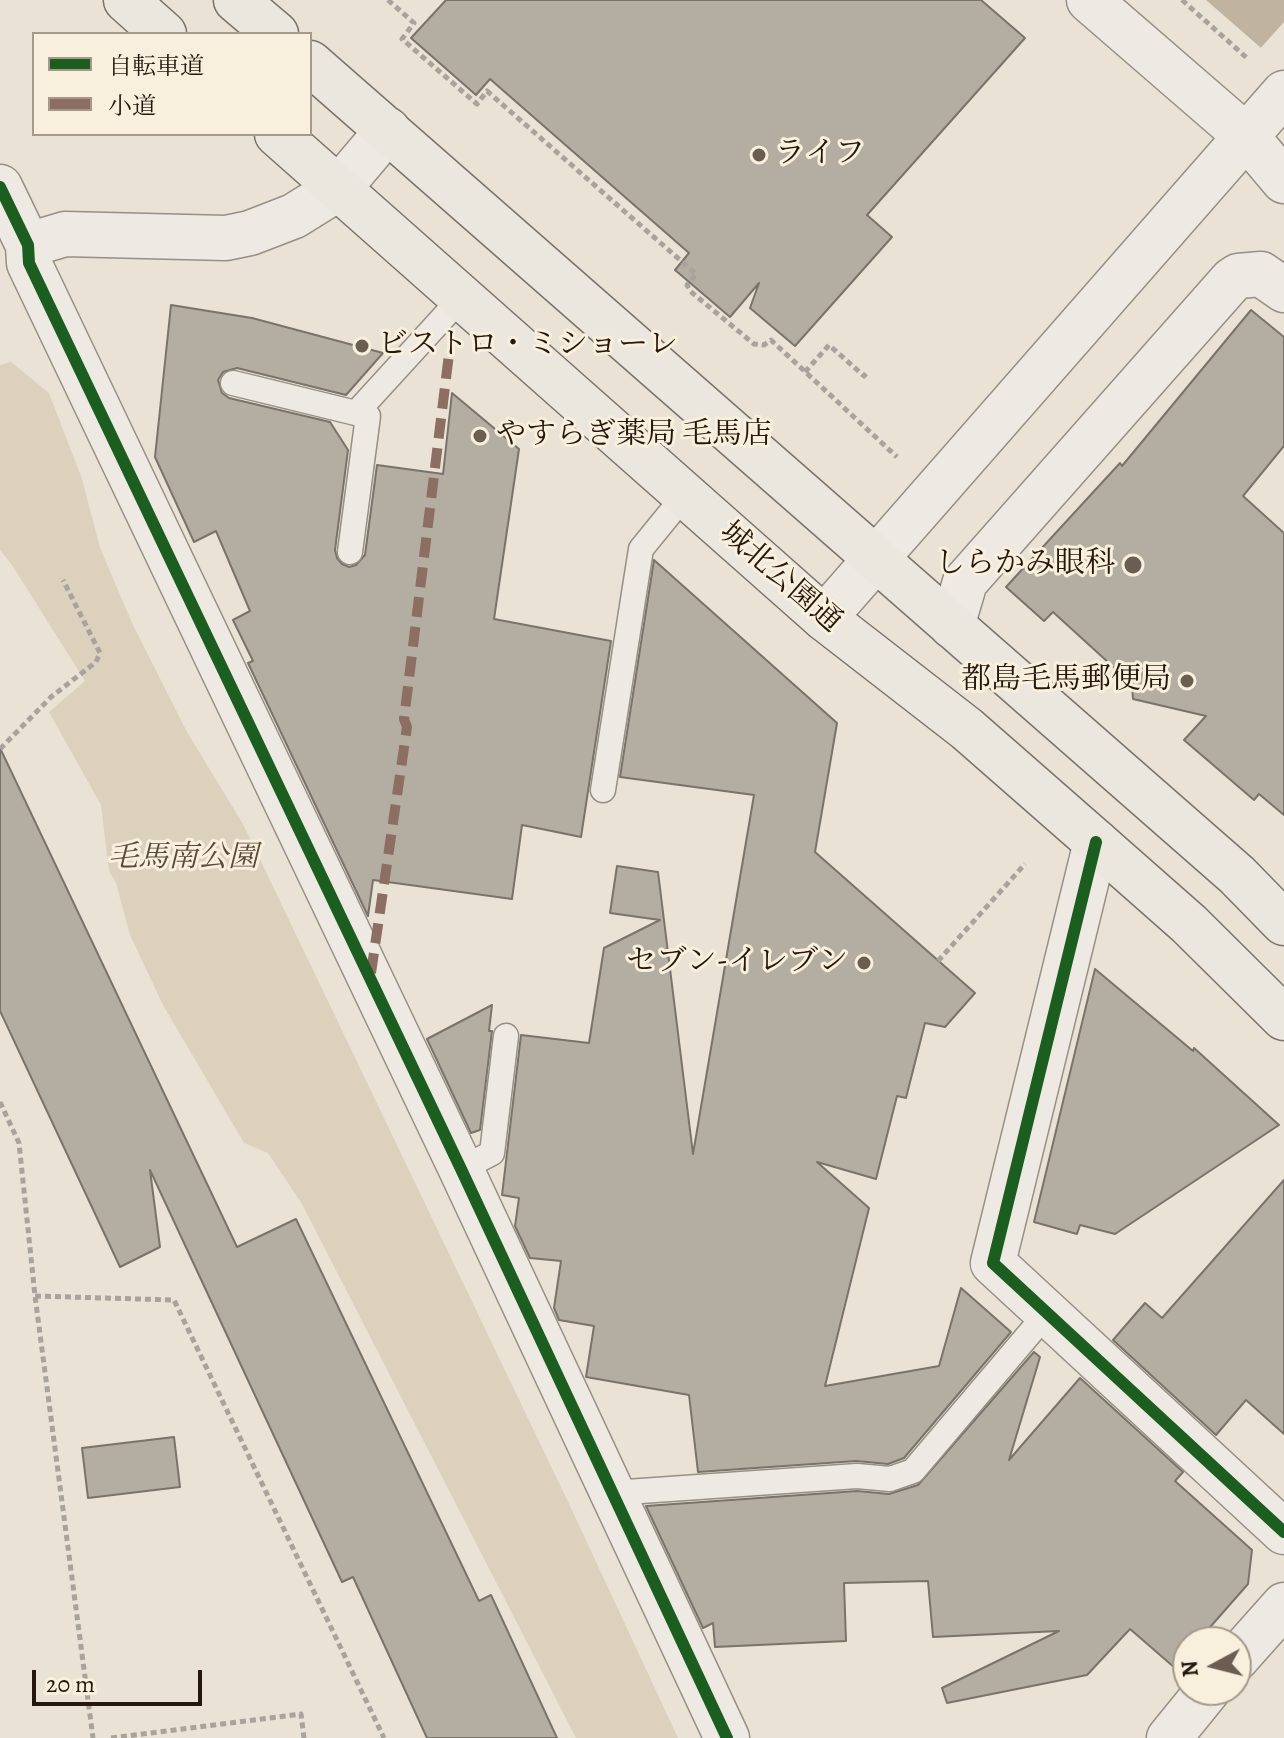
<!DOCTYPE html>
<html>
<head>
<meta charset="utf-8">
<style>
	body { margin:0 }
	#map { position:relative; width:1284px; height:1738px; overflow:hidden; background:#eae2d4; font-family:Alegreya,"Noto Serif JP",serif }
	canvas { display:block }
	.legend { position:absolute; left:32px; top:32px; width:280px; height:104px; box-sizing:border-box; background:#f8efdd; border:2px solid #a4998a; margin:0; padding:10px 14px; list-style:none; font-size:24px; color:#25170d }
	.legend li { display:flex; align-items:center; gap:16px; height:40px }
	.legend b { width:40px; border:2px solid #a4998a }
	.north { position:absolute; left:1172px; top:1626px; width:80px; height:80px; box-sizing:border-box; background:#f8efdd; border:2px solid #a4998a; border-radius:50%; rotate:263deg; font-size:22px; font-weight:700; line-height:32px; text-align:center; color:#25170d }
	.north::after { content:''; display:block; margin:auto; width:28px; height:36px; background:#6a5e53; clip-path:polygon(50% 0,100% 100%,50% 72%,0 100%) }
	.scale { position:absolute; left:32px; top:1670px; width:170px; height:36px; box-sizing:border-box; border:4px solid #25170d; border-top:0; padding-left:10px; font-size:24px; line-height:28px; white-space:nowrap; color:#25170d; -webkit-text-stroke:6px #f8efdd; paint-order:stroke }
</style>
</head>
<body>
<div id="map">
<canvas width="1284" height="1738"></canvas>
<ul class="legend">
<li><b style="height:10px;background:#1b5e20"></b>自転車道</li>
<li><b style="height:10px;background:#8d6e63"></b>小道</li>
</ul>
<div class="north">N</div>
<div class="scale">20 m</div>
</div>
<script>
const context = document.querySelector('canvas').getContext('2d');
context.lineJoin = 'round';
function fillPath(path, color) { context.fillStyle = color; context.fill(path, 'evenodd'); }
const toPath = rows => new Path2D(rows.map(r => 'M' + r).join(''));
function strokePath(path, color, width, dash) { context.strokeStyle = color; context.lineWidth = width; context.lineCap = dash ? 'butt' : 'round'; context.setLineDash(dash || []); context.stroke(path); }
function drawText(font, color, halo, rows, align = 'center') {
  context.font = font + ' Alegreya,"Noto Serif JP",serif'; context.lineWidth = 6; context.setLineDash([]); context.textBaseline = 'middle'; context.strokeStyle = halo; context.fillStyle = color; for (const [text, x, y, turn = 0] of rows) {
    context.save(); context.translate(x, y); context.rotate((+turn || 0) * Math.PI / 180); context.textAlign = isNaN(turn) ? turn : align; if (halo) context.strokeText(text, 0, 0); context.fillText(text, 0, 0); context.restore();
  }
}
fillPath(toPath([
	[11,362,49,393,82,479,100,548,132,623,187,732,243,824,571,1508,678,1738,576,1738,302,1204,268,1153,244,1143,163,1005,130,935,116,883,109,871,101,805,49,712,85,681,12,565,0,550,0,365]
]), '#dcd1bd');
fillPath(toPath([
	[1206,0,1284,0,1284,68]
]), '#c0b4a0');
fillPath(toPath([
	[1284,22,1284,72,1258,51]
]), '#eae2d4');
const building = toPath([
	[446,0,981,0,1025,38,867,215,892,237,795,346,750,308,759,283,730,317,675,270,689,253,490,79,476,95,411,38,446,0],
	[171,305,252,318,383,353,346,395,237,368,223,372,218,380,222,393,229,398,330,422,348,450,335,550,337,558,342,564,349,567,356,565,365,555,377,465,443,474,452,393,519,449,494,619,611,641,581,837,522,825,512,899,373,880,368,916,248,663,253,661,233,620,250,611,216,531,194,542,155,457,171,305],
	[1251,310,1284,337,1284,446,1243,496,1284,533,1284,815,1259,794,1254,800,1184,740,1206,716,1133,699,1132,684,1053,612,1044,621,1006,587,1120,463,1122,466,1251,310],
	[654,560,837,723,815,852,975,993,945,1027,925,1023,906,1098,897,1096,876,1179,817,1162,869,1208,825,1386,939,1366,961,1288,1011,1332,904,1458,888,1464,856,1461,698,1472,689,1395,586,1377,594,1326,559,1320,554,1308,561,1261,530,1258,515,1226,519,1198,502,1195,521,1035,589,1043,604,948,660,920,610,913,617,866,658,872,693,1154,754,795,620,777,654,560],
	[0,748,237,1247,296,1219,479,1601,491,1595,557,1738,427,1738,353,1577,342,1582,150,1170,160,1247,120,1267,0,1011,0,748],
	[1095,969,1193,1051,1194,1048,1279,1125,1115,1234,1080,1225,1077,1234,1034,1222,1095,969],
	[492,1005,489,1031,492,1031,480,1130,471,1133,427,1039,492,1005],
	[1284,1180,1284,1434,1246,1400,1216,1435,1113,1340,1145,1303,1162,1318,1284,1180],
	[1034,1352,1040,1357,1009,1460,1080,1378,1183,1472,1175,1481,1252,1550,1248,1584,1197,1642,1188,1642,1188,1653,1175,1668,1130,1629,1087,1675,947,1703,942,1688,1059,1631,933,1637,928,1581,844,1583,846,1641,715,1647,713,1623,703,1628,646,1506,857,1491,889,1494,918,1485,1034,1352],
	[174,1437,180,1487,88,1498,82,1448,174,1437]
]);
fillPath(building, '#b3ada2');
strokePath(building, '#79736b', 2);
const service = toPath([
	[233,383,368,416,350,552],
	[356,413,462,297],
	[603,790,641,549,685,495],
	[461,1169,492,1153,506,1036],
	[612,1493,857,1476,890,1479,913,1471,1047,1313]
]);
const minor = toPath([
	[1089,0,1246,136,1284,181],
	[0,187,28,245,29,263,461,1169,727,1738],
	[952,626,965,582,1232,280,1238,276,1261,274,1284,290],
	[1096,842,993,1263,1284,1532],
	[1236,1659,1284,1605],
	[1169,1738,1208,1690]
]);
const tertiary = toPath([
	[28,245,65,234,226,238,250,233,294,216,339,188,388,130],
	[824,618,1284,93]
]);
const primary = toPath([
	[126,0,164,34],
	[236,0,276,34],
	[310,63,1237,875,1284,923],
	[277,134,824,618,967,729,1096,842,1189,924,1284,1018]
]);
strokePath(service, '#958f85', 27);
strokePath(minor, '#958f85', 47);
strokePath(tertiary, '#958f85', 47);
strokePath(primary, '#79736b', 47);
strokePath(toPath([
	[388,0,414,23,402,39,477,104,487,91,696,274,687,285,690,291,754,344,764,345,771,340,897,457],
	[1182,0,1247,58],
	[805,372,829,345,864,376,869,371],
	[0,749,51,697,96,662,100,653,63,580],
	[938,961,1025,864],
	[0,1102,19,1143,35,1296,93,1738],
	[35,1296,174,1300,384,1738],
	[111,1738,301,1714,304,1738]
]), '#a8a39c', 5, [6, 4]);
strokePath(service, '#eeeae3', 24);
strokePath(minor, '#eeeae3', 44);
strokePath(tertiary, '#eeeae3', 44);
strokePath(primary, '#ebe6de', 44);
strokePath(toPath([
	[371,973,407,727,404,719,449,354]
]), '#8d6e63', 10, [20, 10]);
strokePath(toPath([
	[0,187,28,245,29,263,461,1169,727,1738],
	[1096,842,993,1263,1284,1532]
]), '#1b5e20', 12);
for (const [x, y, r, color] of [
	[759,155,8,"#6a5e53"],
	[362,346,8,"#6a5e53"],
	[480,436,8,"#6a5e53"],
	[1133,565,10,"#6a5e53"],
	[1187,681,8,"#6a5e53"],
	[864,963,8,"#6a5e53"]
]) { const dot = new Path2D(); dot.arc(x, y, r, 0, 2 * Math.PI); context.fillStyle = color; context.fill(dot); strokePath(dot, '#f8efdd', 3); }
drawText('30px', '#25170d', '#f8efdd', [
	["ライフ",775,155],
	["ビストロ・ミショーレ",378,346],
	["やすらぎ薬局 毛馬店",496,436],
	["しらかみ眼科",1115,565,"right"],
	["都島毛馬郵便局",1171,681,"right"],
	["セブン-イレブン",848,963,"right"]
], 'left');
drawText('30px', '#25170d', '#f8efdd', [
	["城北公園通",780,578,41]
]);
drawText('italic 30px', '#594b3c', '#f8efdd', [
	["毛馬南公園",183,859]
]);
</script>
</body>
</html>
